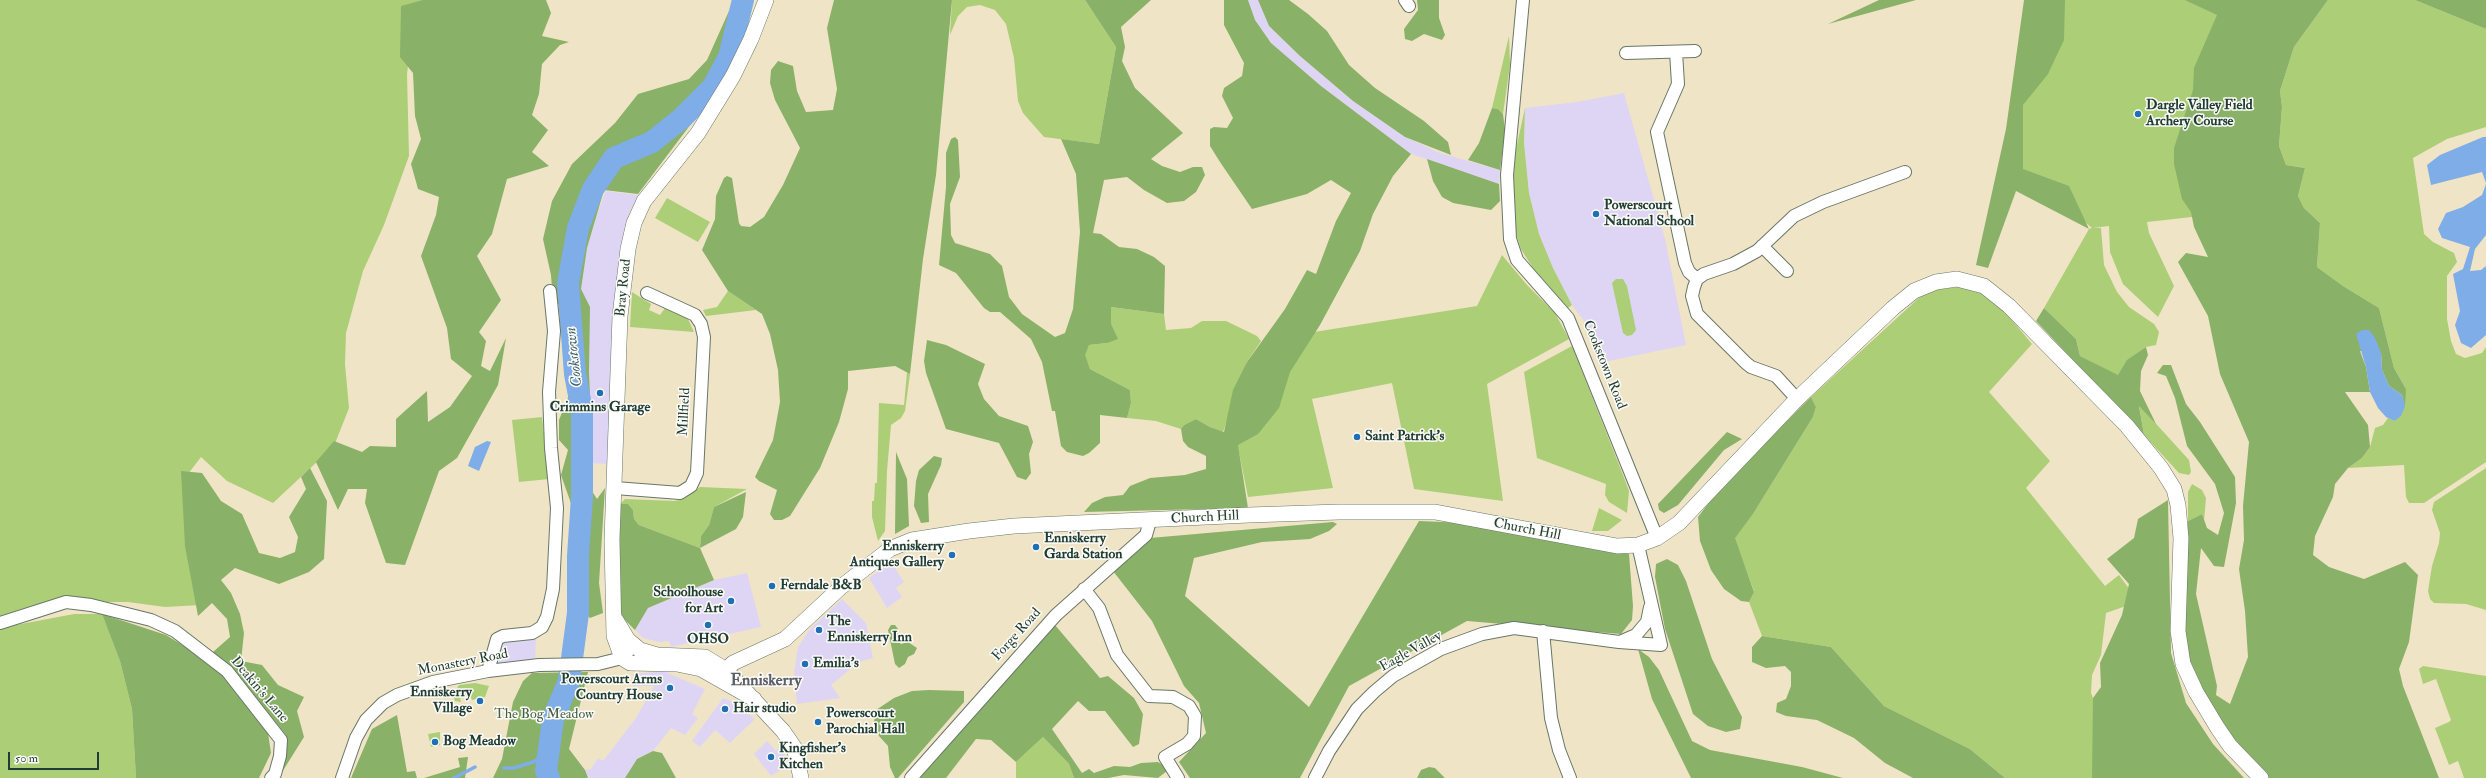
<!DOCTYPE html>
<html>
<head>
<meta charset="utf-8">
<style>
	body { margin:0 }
	#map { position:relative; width:2486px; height:778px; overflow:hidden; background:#f0e4c6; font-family:"IM FELL Double Pica",serif }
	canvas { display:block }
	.scale { position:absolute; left:8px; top:752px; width:91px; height:18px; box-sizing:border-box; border:2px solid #1f3d34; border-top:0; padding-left:5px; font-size:12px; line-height:14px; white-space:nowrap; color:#1f3d34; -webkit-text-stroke:3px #fdfcf7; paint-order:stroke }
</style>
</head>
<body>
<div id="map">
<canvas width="2486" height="778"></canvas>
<div class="scale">50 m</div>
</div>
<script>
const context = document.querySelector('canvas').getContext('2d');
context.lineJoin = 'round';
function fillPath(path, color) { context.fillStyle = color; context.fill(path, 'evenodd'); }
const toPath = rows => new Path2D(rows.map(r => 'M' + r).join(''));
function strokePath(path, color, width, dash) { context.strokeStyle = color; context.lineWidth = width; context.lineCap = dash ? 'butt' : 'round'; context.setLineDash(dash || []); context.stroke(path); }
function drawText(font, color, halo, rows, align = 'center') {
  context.font = font + ' "IM FELL Double Pica",serif'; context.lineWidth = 3; context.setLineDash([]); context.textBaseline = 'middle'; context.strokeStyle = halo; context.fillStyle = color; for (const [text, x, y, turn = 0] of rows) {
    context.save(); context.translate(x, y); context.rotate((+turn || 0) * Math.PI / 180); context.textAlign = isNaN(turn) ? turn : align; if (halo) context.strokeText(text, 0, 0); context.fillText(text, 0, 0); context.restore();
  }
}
fillPath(toPath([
	[1248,0,1258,0,1269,26,1300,56,1353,101,1405,137,1440,153,1500,170,1499,184,1411,154,1370,123,1321,86,1271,43,1255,20],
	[1624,93,1665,239,1686,345,1599,363,1590,329,1572,305,1553,268,1539,234,1529,193,1524,143,1525,108,1577,102],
	[606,191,638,195,628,216,623,235,619,267,608,464,589,463,578,277,592,226],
	[891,562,904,582,896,588,902,597,887,608,869,578],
	[747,573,761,627,671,647,669,641,659,642,643,638,635,630,648,608,714,580],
	[842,599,866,623,873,658,859,662,831,685,840,698,797,704,794,673,798,647,810,629],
	[499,639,536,639,535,660,498,663],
	[663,671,705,689,692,714,698,718,685,735,671,728,653,751,637,759,625,778,588,778,585,770,591,769,598,758,603,761,636,718,654,686,633,686,633,674],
	[723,698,731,701,755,719,730,743,715,730,700,747,692,741],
	[767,741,776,751,779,748,785,756,781,760,785,767,771,776,754,754]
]), '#ded5f5');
fillPath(toPath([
	[0,0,425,0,412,33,407,74,409,156,384,225,363,271,346,333,345,364,349,408,334,446,273,503,227,481,201,457,188,474,201,605,165,607,128,602,87,602,63,596,0,618],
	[952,0,1085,0,1116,47,1099,144,1044,137,1023,113,1018,101,1014,58,1006,24,995,10,980,5,967,7,958,16,950,35],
	[2051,0,2281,0,2246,211,2147,222,2149,233,2174,286,2158,317,2123,284,2110,252,2109,226,2093,228,2101,228,2104,265,2117,292,2129,307,2154,324,2159,332,2156,345,2146,347,2128,360,2118,376,2080,356,2076,339,2044,308,2089,229,2092,228,2023,169,2023,105],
	[2328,0,2415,0,2486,29,2486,127,2447,139,2413,158,2424,234,2433,242,2454,253,2457,262,2447,276,2447,319,2451,341,2456,354,2465,358,2482,353,2486,347,2486,462,2424,503,2409,503,2406,497,2404,465,2348,468,2362,458,2370,447,2375,428,2383,425,2388,418,2394,421,2406,389,2394,368,2379,308,2343,286,2317,267,2320,223,2304,208,2298,196,2305,168,2286,165,2279,146,2282,107,2280,91,2294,47],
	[1509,36,1510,65,1503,114,1498,109,1492,108],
	[1525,108,1524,143,1529,193,1539,234,1553,268,1572,305,1568,308,1534,270,1521,249,1512,223,1513,163],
	[667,198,710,222,698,242,655,218],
	[1502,255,1527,285,1555,313,1569,339,1487,384,1503,501,1414,489,1392,383,1312,399,1333,488,1248,497,1237,442,1289,336,1477,306],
	[1616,279,1623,279,1627,286,1636,330,1632,335,1627,336,1623,333,1612,283],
	[1959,287,1975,290,1988,296,2001,307,2032,344,1989,392,2050,461,2026,488,2105,586,2119,575,2130,590,2126,606,2106,613,2101,655,2092,675,2091,693,2099,713,2094,778,2005,778,1970,749,1884,706,1831,647,1762,636,1749,602,1754,591,1734,538,1753,514,1813,417,1816,407,1811,397,1922,295,1931,290],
	[728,291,756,310,706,316,703,310,717,307],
	[632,292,651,304,649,310,660,315,665,308,687,317,694,332,630,327],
	[1111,307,1164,314,1166,330,1191,328,1202,321,1226,321,1257,336,1261,341,1247,362,1223,432,1210,427,1196,419,1184,425,1181,429,1156,421,1127,418,1131,403,1130,390,1090,369,1084,355,1089,345,1107,343],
	[1572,346,1625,480,1629,491,1627,513,1609,502,1605,495,1606,484,1537,458,1524,372],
	[907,372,910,374,905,411,901,418,891,425,887,471,885,531,878,541,872,517,872,501,874,501,875,483,877,483,879,403,904,405],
	[2139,405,2189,460,2191,472,2189,475,2179,473,2144,435],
	[542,417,549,479,519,482,512,420],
	[2486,468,2486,610,2466,604,2434,603,2430,599,2428,591,2432,566,2439,543,2440,533,2432,510,2434,502],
	[2192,484,2202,490,2206,498,2204,521,2202,514,2188,521,2188,492],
	[700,487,747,489,714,507,709,525,701,536,700,548,639,525,634,519,633,510,628,504,620,504,625,499,674,501,684,499],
	[1599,508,1622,520,1608,531,1592,531],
	[74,614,102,614,108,629,120,661,132,709,136,778,0,778,0,628],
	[2423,666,2486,676,2486,778,2464,778,2458,761,2449,765,2435,728,2449,722,2451,720,2436,679,2423,684,2419,669],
	[475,683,489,686,485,697,472,700,470,695,460,698,461,702,455,701,453,695,459,685],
	[440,732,440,745,431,747,428,734],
	[1043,737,1069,764,1074,778,1016,778,1016,762]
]), '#acce77');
fillPath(toPath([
	[423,0,546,0,551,13,542,36,569,42,560,45,542,64,539,94,532,115,548,130,532,152,549,166,507,179,492,234,477,256,501,300,479,332,486,341,481,366,490,371,506,338,498,385,457,458,439,471,405,565,386,563,365,503,367,489,348,489,338,510,316,462,334,441,362,452,370,446,396,447,396,419,427,391,428,422,450,407,472,376,451,359,447,328,421,256,436,215,439,197,418,189,411,164,421,139,415,116,413,73,400,57,401,6],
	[834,0,952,0,936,175,923,259,910,374,895,366,848,371,848,389,839,422,820,468,790,516,782,520,774,520,770,514,777,490,759,481,755,477,773,440,780,402,778,370,770,334,762,314,728,291,702,250,715,219,716,196,724,178,727,176,732,178,739,223,741,226,750,227,764,217,783,185,800,148,775,100,770,83,771,70,778,61,793,66,797,91,806,112,833,110,837,89,827,28],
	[1085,0,1151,0,1121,27,1125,47,1122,61,1135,88,1183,133,1151,159,1162,166,1180,172,1193,167,1202,167,1205,175,1196,192,1184,201,1167,203,1144,190,1127,177,1104,180,1093,233,1101,234,1119,247,1137,249,1154,257,1165,266,1164,314,1111,307,1111,324,1118,339,1107,343,1089,345,1085,355,1090,369,1130,390,1131,403,1127,418,1100,415,1100,443,1089,453,1083,456,1067,452,1061,446,1055,411,1052,411,1042,362,1031,339,1000,312,990,312,984,308,956,273,939,265,946,187,946,153,951,139,955,137,958,140,960,177,950,204,951,235,955,243,990,254,1002,266,1009,297,1022,314,1055,337,1065,333,1073,309,1080,232,1076,174,1061,139,1099,144,1116,47],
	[1224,0,1248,0,1255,20,1271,43,1321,86,1411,154,1393,176,1373,214,1360,251,1320,325,1290,372,1279,408,1258,434,1238,445,1248,508,1084,512,1092,503,1105,497,1123,495,1130,486,1150,478,1185,475,1206,469,1206,456,1188,447,1183,441,1181,429,1184,425,1196,419,1210,427,1224,432,1233,390,1247,362,1285,309,1307,270,1316,274,1336,221,1351,193,1331,180,1307,194,1252,209,1220,162,1210,146,1210,129,1214,127,1227,128,1233,118,1222,96,1224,88,1242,76,1244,63,1224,25],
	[1258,0,1289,0,1308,14,1327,31,1349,65,1375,88,1424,121,1448,142,1451,155,1405,137,1353,101,1300,56,1269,26],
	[1417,0,1439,0,1439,18,1445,35,1442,40,1424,34,1412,41,1405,39,1404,29,1418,10],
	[1879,0,1916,0,1828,24],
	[2024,0,2065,0,2064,40,2048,74,2023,105,2023,169,2069,186,2089,229,2016,191,1988,268,1976,265,2006,129],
	[2185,0,2328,0,2294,47,2280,91,2282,107,2279,146,2286,165,2305,168,2298,196,2304,208,2320,223,2317,267,2343,286,2379,308,2394,368,2406,389,2405,406,2402,395,2389,386,2382,370,2381,353,2360,351,2366,367,2370,392,2345,392,2368,425,2370,447,2362,458,2348,468,2335,484,2333,497,2315,536,2313,555,2329,567,2364,579,2405,562,2418,575,2409,642,2399,669,2403,686,2439,778,2267,778,2224,727,2203,694,2182,640,2188,521,2202,514,2207,528,2218,535,2224,513,2215,484,2187,446,2175,398,2166,376,2157,373,2163,365,2171,365,2186,404,2200,422,2235,477,2236,503,2224,567,2214,566,2201,548,2196,594,2217,686,2216,695,2230,704,2248,657,2245,611,2239,569,2244,540,2243,506,2249,442,2220,374,2208,316,2178,262,2186,253,2208,257,2194,227,2191,212,2182,199,2174,164,2174,148,2193,90,2194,68,2217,15],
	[2415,0,2486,0,2486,29],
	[740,10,744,18,742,32,728,66,697,116,638,194,604,190,587,248,581,289,590,307,589,372,593,466,579,478,590,488,597,499,605,488,599,583,603,613,590,618,569,595,574,561,574,512,561,475,568,450,559,440,559,420,579,370,579,344,565,343,564,308,553,301,551,275,543,239,552,201,572,164,615,123,638,94,689,79,707,60,729,11],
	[1492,108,1498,109,1503,114,1505,130,1500,170,1468,160,1479,143],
	[1427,159,1499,184,1500,201,1491,210,1453,203,1442,197,1433,181],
	[2044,308,2076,339,2080,356,2118,375,2127,360,2146,347,2148,355,2141,371,2140,391,2156,424,2139,406,2144,435,2036,321],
	[927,340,946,345,985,364,978,384,984,399,999,416,1028,426,1033,442,1029,454,1031,473,1026,480,1017,477,999,443,946,429,926,373,924,361],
	[1811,397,1816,407,1813,417,1753,514,1735,538,1754,592,1749,602,1741,601,1724,589,1711,570,1700,541,1698,517,1724,483],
	[1727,432,1742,439,1724,450,1678,505,1664,513,1659,510,1658,504],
	[896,452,907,479,909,526,895,534],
	[934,456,942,458,941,465,928,494,929,522,921,523,914,506,916,481,919,470],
	[310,468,327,501,324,559,309,572,279,584,235,568,221,580,231,593,240,614,244,633,241,661,262,665,278,685,304,697,297,711,304,737,279,777,286,735,235,672,213,652,230,637,227,619,212,603,198,616,185,546,181,471,202,473,221,501,242,514,259,553,280,558,295,552,298,537,289,517,306,489,301,477],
	[746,492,743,517,736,529,700,548,714,580,648,608,635,630,623,618,619,606,620,504,628,504,633,510,634,519,639,525,700,548,701,536,709,525,714,507],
	[2168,500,2171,653,2186,703,2213,744,2244,778,2092,778,2093,698,2101,687,2100,663,2122,615,2129,584,2107,559,2134,538,2138,519],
	[1419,521,1467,523,1629,554,1633,606,1632,620,1621,634,1467,621,1349,686,1300,778,1190,778,1179,762,1206,733,1199,703,1184,686,1152,621,1113,571,1150,538,1333,522,1337,524,1329,531,1310,539,1262,542,1194,558,1185,596,1309,707],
	[1667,559,1678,565,1686,581,1712,659,1742,717,1740,729,1726,732,1708,726,1693,714,1665,629,1655,577,1656,564],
	[102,614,166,635,212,663,230,681,268,733,271,753,259,778,136,778,132,709,120,661],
	[891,625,895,625,898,629,898,641,901,644,908,642,917,648,914,654,908,657,905,664,899,668,895,664,888,630],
	[1055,625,1100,678,1108,676,1134,698,1143,714,1139,744,1133,747,1105,711,1089,711,1078,701,1052,729,1082,773,1089,769,1094,773,1114,766,1130,767,1141,763,1158,762,1165,766,1167,771,1158,778,1124,775,1108,778,1074,778,1069,764,1043,737,1016,762,991,740,976,739,946,778,919,778],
	[1762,636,1831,647,1884,706,1970,749,2005,778,1913,778,1885,763,1854,738,1817,720,1786,716,1776,712,1777,703,1786,699,1791,686,1791,672,1785,666,1766,668,1752,662,1752,647],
	[1638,649,1649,657,1659,670,1692,741,1710,750,1802,767,1843,778,1691,778,1652,699],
	[588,672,569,749,585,770,588,778,493,778,502,759,513,702,523,681,532,673],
	[929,690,964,691,964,702,898,778,895,778,890,767,888,746,879,736,874,722,876,710,894,698,912,691],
	[397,715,407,772,415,771,417,778,351,778,372,729],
	[653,751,662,753,676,778,625,778,637,759],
	[468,757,465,778,424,778,460,767,458,758],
	[1429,767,1435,768,1445,778,1417,778,1421,770]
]), '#89b168');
fillPath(toPath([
	[2483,137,2486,137,2486,183,2482,172,2431,185,2427,165,2440,155],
	[2486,184,2486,235,2475,249,2470,271,2481,270,2486,266,2486,335,2471,348,2461,343,2455,325,2460,311,2453,274,2463,269,2470,247,2442,238,2438,229,2446,213,2463,207,2482,195],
	[2362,330,2369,330,2375,338,2381,353,2382,370,2389,386,2402,395,2405,406,2401,416,2394,421,2386,417,2378,408,2370,392,2366,367,2356,334],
	[487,441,491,442,479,471,468,466,475,447]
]), '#7eade8');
strokePath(toPath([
	[504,768,514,768,533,762,550,751],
	[454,778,475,767]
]), '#7eade8', 3.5);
strokePath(toPath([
	[549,778,546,771,553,719,569,681,578,613,578,556,582,497,582,411,575,374,568,283,578,228,593,189,614,158,652,142,682,118,713,87,729,57,743,0]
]), '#7eade8', 22);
const minor = toPath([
	[1405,0,1409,6],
	[1523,0,1507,175,1510,239,1517,260,1568,318,1657,538],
	[1676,52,1678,84,1657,132,1685,263,1689,272,1697,279],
	[1626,53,1695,51],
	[1762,246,1787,271],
	[1797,399,1776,376,1751,367,1746,363,1697,314,1692,296,1694,287,1697,279,1704,274,1733,264,1757,251,1794,216,1823,202,1905,172],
	[615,488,680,493,691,486,697,473,704,337,701,324,695,315,647,293],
	[1084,589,1099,608,1117,655,1149,696,1173,697,1189,706,1195,716,1194,736,1187,744,1165,757,1178,778],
	[0,623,66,602,91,605,151,620,175,631,227,671,281,740,280,756,275,774,271,778],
	[1543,631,1551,718,1559,750,1570,778],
	[1622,641,1636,635,1647,622,1650,607],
	[488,671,497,639,503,636,532,633,542,627,547,617,553,589,557,508,551,448,549,392,554,331,550,291],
	[342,778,356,738,366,720,383,703,397,695,433,682,488,671,539,665,598,664,622,658,633,646],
	[911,778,1056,615,1146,535,1150,521],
	[1315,778,1329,751,1357,709,1374,692,1393,676,1441,649,1482,634,1514,628,1619,642,1661,645,1638,545]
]);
const major = toPath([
	[616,620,628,640,640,650,657,655,705,657,726,670,783,731,794,747,801,778],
	[719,677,733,663,785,639,841,587,890,549,912,540,969,531,1014,526,1249,515,1339,512,1435,512,1617,546,1638,545,1657,538,1679,523,1797,399,1893,308,1914,291,1936,282,1957,279,1984,286,2009,306,2127,426,2161,468,2174,489,2178,505,2181,538,2178,631,2183,664,2196,692,2217,727,2230,746,2261,778],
	[754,699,701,669,677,664,630,663,622,658,614,636,612,539,620,316,628,249,634,223,644,201,698,133,733,76,751,39,766,0]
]);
strokePath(minor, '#687767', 14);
strokePath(major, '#687767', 16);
strokePath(minor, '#fff', 12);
strokePath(major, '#fff', 15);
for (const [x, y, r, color] of [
	[2138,114,4,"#1f6fb2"],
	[1596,214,4,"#1f6fb2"],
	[600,393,4,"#1f6fb2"],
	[1357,437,4,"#1f6fb2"],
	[1036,547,4,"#1f6fb2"],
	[952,555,4,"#1f6fb2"],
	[772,586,4,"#1f6fb2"],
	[731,601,4,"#1f6fb2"],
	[708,625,4,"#1f6fb2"],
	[819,630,4,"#1f6fb2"],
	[805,664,4,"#1f6fb2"],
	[670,688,4,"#1f6fb2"],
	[480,701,4,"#1f6fb2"],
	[725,709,4,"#1f6fb2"],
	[818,722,4,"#1f6fb2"],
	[435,742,4,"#1f6fb2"],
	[771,757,4,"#1f6fb2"]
]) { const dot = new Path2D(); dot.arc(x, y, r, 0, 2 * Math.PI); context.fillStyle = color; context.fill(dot); strokePath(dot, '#fdfcf7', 1.5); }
drawText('bold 14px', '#1f3d34', '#fdfcf7', [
	["Dargle Valley Field",2146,106],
	["Archery Course",2146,122],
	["Powerscourt",1604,206],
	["National School",1604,222],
	["Crimmins Garage",600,408,"center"],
	["Saint Patrick's",1365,437],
	["Enniskerry",1044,539],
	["Garda Station",1044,555],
	["Enniskerry",944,547,"right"],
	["Antiques Gallery",944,563,"right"],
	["Ferndale B&B",780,586],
	["Schoolhouse",723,593,"right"],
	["for Art",723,609,"right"],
	["The",827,622],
	["Enniskerry Inn",827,638],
	["OHSO",708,640,"center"],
	["Emilia's",813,664],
	["Powerscourt Arms",662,680,"right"],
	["Country House",662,696,"right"],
	["Enniskerry",472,693,"right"],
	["Village",472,709,"right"],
	["Hair studio",733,709],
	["Powerscourt",826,714],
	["Parochial Hall",826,730],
	["Bog Meadow",443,742],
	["Kingfisher's",779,749],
	["Kitchen",779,765]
], 'left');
drawText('14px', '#1f3d34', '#fdfcf7', [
	["Bray Road",624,288,-84],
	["Cookstown Road",1604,365,68],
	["Millfield",685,412,-87],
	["Church Hill",1205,518,-3],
	["Church Hill",1527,530,11],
	["Forge Road",1017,635,-48],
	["Eagle Valley",1411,652,-29],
	["Monastery Road",463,663,-11],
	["Deakin's Lane",259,690,50]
]);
drawText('14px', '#426145', '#fdfcf7', [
	["The Bog Meadow",544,715]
]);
drawText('italic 15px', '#3c5f6a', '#fdfcf7', [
	["Cookstown",575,357,-96]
]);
drawText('bold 16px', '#5a5e69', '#fdfcf7', [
	["Enniskerry",766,682]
]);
</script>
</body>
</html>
